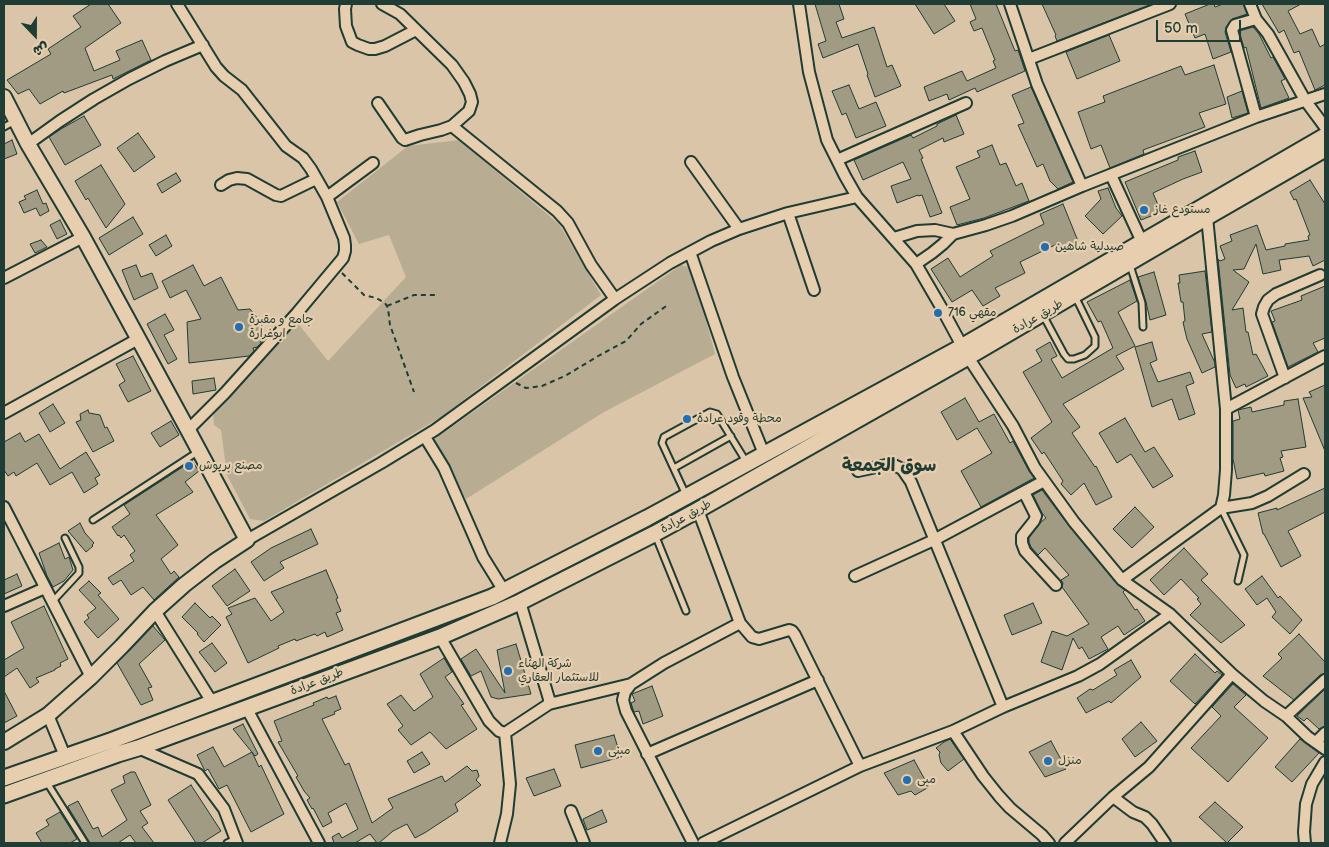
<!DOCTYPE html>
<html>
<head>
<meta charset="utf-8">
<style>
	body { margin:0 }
	#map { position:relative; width:1329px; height:847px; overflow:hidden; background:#dbc5a8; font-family:"Balsamiq Sans","Playpen Sans Arabic",sans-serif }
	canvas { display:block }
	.frame { position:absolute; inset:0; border:5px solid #1f3d34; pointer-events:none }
	.north { position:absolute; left:10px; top:10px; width:50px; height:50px; -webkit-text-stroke:4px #e7ceaf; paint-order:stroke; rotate:158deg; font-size:14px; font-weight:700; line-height:20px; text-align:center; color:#1f3d34 }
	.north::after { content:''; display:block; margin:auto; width:18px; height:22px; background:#1f3d34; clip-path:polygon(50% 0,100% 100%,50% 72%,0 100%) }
	.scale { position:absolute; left:1156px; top:20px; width:85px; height:22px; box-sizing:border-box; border:2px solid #1f3d34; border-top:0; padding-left:6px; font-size:15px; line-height:18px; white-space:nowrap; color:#1f3d34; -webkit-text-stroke:4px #e7ceaf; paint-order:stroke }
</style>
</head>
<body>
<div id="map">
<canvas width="1329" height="847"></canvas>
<div class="frame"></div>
<div class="north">ش</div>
<div class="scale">50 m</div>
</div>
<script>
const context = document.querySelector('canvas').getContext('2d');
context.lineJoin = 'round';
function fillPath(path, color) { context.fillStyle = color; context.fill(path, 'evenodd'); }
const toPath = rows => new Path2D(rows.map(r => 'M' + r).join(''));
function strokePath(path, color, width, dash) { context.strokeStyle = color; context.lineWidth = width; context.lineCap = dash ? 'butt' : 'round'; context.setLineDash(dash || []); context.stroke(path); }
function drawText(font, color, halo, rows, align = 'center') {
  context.font = font + ' "Balsamiq Sans","Playpen Sans Arabic",sans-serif'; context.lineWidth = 4.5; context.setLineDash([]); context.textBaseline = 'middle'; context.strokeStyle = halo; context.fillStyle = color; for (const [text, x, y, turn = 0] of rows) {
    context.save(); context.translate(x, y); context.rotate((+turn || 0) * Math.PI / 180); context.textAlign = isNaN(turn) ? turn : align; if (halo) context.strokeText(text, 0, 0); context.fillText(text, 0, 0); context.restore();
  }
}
fillPath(toPath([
	[459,140,559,224,601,295,441,417,264,521,250,519,227,475,221,430,214,425,213,412,296,321,328,361,406,277,389,235,359,244,337,202,408,146],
	[681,265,692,268,715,354,604,412,466,499,432,441]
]), '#b8ac92');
const building = toPath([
	[91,4,108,4,121,23,85,48,94,71,120,60,116,51,142,40,151,60,113,79,112,75,64,93,63,91,40,104,29,89,18,94,7,80,51,54,48,49,81,27,73,16,91,4],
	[815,4,839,4,844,19,836,22,842,38,874,27,887,67,892,65,901,86,875,97,867,75,868,74,858,44,823,58,818,44,826,41,815,4],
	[915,4,944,4,955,21,934,34,915,4],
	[970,4,996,4,1015,51,1018,50,1025,71,977,92,975,88,949,100,947,94,929,101,924,87,962,71,967,81,996,68,993,61,995,60,982,28,974,31,970,22,976,19,970,4],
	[1042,4,1152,4,1057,41,1055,36,1056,35,1042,4],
	[1210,4,1214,4,1215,7,1223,4,1243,4,1247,14,1232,19,1226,27,1225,32,1231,52,1213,59,1205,34,1195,38,1185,14,1210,4],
	[1262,4,1301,4,1288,11,1300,34,1312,29,1320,47,1325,44,1325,85,1315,90,1299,51,1294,53,1284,30,1279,33,1262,4],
	[1253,27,1259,34,1271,58,1273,57,1285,79,1281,81,1289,98,1261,108,1246,47,1244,48,1239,31,1253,27],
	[1109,35,1120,61,1077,79,1066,52,1109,35],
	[1214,65,1226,104,1199,113,1205,127,1143,150,1144,154,1110,168,1101,145,1091,149,1078,112,1105,102,1103,96,1181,66,1185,75,1214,65],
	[849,85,859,109,876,102,886,126,856,138,846,113,842,115,832,91,849,85],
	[1031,87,1073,182,1058,189,1050,181,1043,164,1037,167,1018,125,1024,123,1012,95,1031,87],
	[1242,91,1248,113,1232,118,1227,97,1242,91],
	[956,115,964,134,944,142,943,138,919,150,923,158,921,159,942,213,930,217,922,195,918,196,918,195,897,203,891,186,911,179,903,162,863,180,854,160,911,135,913,138,937,126,937,124,956,115],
	[84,116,101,145,65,165,49,137,61,129,84,116],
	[138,133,155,157,134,172,117,148,138,133],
	[12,140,17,154,4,159,4,144,12,140],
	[992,145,1000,165,1006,163,1016,186,1022,183,1029,201,984,218,957,225,950,207,970,199,956,167,980,157,977,151,992,145],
	[1195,151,1202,172,1183,179,1153,193,1161,212,1141,220,1125,182,1178,160,1178,157,1195,151],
	[101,165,125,204,106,228,88,198,86,200,75,181,101,165],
	[176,173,181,181,162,193,157,184,176,173],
	[1310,180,1325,204,1325,260,1313,266,1309,256,1279,260,1281,270,1263,274,1256,244,1244,269,1233,270,1249,282,1232,310,1243,308,1246,332,1248,332,1253,355,1256,354,1268,376,1246,387,1245,384,1236,388,1230,375,1218,259,1220,261,1225,259,1220,246,1232,241,1230,235,1257,225,1266,250,1285,246,1285,244,1309,240,1308,236,1310,235,1296,199,1294,200,1290,192,1310,180],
	[1108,188,1116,208,1122,216,1103,234,1085,216,1101,199,1098,191,1108,188],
	[37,190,43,204,46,203,49,211,40,216,36,208,24,213,19,202,26,199,24,196,37,190],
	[1063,204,1078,241,1059,248,1057,244,1020,262,1025,273,995,288,1000,296,983,306,972,290,952,302,931,269,948,258,960,277,993,256,990,251,1044,224,1040,214,1063,204],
	[133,217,143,234,109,255,99,238,133,217],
	[60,220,67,234,57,239,50,225,60,220],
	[166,235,172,246,156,256,149,245,166,235],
	[41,240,47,247,35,253,30,244,41,240],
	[136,265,141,277,152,273,158,288,134,300,122,270,136,265],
	[193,265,204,286,221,277,238,310,250,309,259,320,261,343,257,347,253,348,254,351,249,356,189,363,187,322,201,319,186,290,170,298,162,281,193,265],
	[1205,271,1212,332,1202,334,1215,363,1215,367,1202,373,1187,339,1185,331,1183,322,1185,321,1183,302,1181,302,1178,283,1180,283,1179,275,1205,271],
	[1154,272,1166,315,1150,320,1146,302,1138,277,1154,272],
	[1130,280,1137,301,1118,312,1135,346,1116,356,1124,369,1063,404,1080,427,1072,433,1095,467,1096,466,1112,497,1096,505,1084,483,1071,495,1061,484,1063,481,1044,452,1042,454,1031,438,1052,422,1023,372,1042,361,1036,350,1050,342,1057,356,1051,359,1062,378,1113,348,1101,321,1098,322,1087,302,1130,280],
	[1325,286,1325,338,1313,343,1318,352,1288,367,1272,322,1275,321,1271,311,1302,300,1301,296,1325,286],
	[165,314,174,330,164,335,177,359,168,364,147,324,165,314],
	[1152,342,1157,360,1150,363,1158,382,1190,372,1194,383,1186,386,1195,414,1179,420,1172,399,1152,407,1135,347,1152,342],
	[133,356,151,391,128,402,119,385,125,381,116,364,133,356],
	[214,378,216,390,193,394,192,381,214,378],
	[1325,385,1325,451,1303,398,1312,397,1309,392,1325,385],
	[965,398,979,422,994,414,1010,443,1013,441,1029,471,1034,478,981,507,961,471,992,453,977,428,957,440,941,412,965,398],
	[1298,399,1306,447,1281,451,1283,457,1280,458,1284,471,1265,476,1264,473,1237,479,1233,459,1233,421,1240,419,1238,410,1251,407,1252,412,1284,405,1284,401,1298,399],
	[53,404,65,423,50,432,39,413,53,404],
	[88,410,89,413,100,415,105,428,107,427,114,441,93,452,76,422,81,420,80,414,88,410],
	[1125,418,1145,452,1154,447,1173,476,1153,488,1131,454,1117,463,1099,433,1125,418],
	[171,421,179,435,160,447,151,433,171,421],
	[20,433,25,442,39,434,60,469,86,452,100,475,95,478,98,484,84,493,72,472,50,485,37,463,16,476,14,472,8,476,4,470,4,442,20,433],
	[192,461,199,471,185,482,193,492,156,515,178,545,161,559,171,574,174,571,179,577,154,600,143,587,131,595,121,580,113,585,108,578,134,561,130,555,135,551,124,535,121,538,119,535,118,536,112,527,130,514,124,505,192,461],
	[1325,488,1325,512,1288,531,1301,556,1281,567,1264,534,1263,534,1258,513,1277,508,1277,510,1325,488],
	[1042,490,1069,526,1117,584,1125,590,1123,592,1135,610,1137,609,1145,621,1124,635,1118,626,1101,637,1108,649,1089,659,1082,647,1079,649,1073,638,1062,670,1041,662,1052,631,1067,636,1089,624,1062,587,1063,583,1061,580,1069,575,1045,548,1038,555,1031,547,1029,542,1029,538,1041,522,1046,518,1042,513,1033,495,1042,490],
	[1135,507,1154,527,1132,548,1113,529,1135,507],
	[80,523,85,533,94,543,92,545,93,546,86,552,68,531,80,523],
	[311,529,318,544,280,562,284,568,264,581,251,562,271,548,311,529],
	[59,543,65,559,69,557,73,570,64,581,53,587,47,576,39,553,59,543],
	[1184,548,1208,574,1201,580,1245,625,1221,643,1190,615,1201,604,1197,599,1199,598,1181,579,1164,595,1150,580,1184,548],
	[235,569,250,591,227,606,212,586,235,569],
	[326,570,338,598,336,599,341,611,336,613,343,630,327,637,325,632,317,636,315,634,296,641,295,639,278,646,279,648,248,663,226,617,232,614,228,608,255,598,271,621,284,612,271,592,326,570],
	[17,574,22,586,4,594,4,580,17,574],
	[1262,576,1278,598,1280,596,1302,620,1290,634,1272,617,1276,612,1267,598,1257,605,1245,589,1262,576],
	[89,581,101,593,98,595,119,619,98,638,84,622,89,618,87,615,96,608,79,590,89,581],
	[195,603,210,618,212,616,221,625,204,642,197,634,198,633,182,617,195,603],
	[1033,603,1042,623,1012,635,1004,615,1033,603],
	[44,606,68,659,60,663,61,666,55,669,55,670,36,678,39,682,30,688,17,668,4,677,4,660,24,648,11,622,44,606],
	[153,626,165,640,139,664,152,687,148,688,153,700,141,705,117,663,153,626],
	[1299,634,1325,662,1325,673,1320,675,1294,700,1263,676,1282,658,1278,654,1299,634],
	[212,643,227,663,215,672,199,652,212,643],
	[516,644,531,694,498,699,491,697,481,671,471,676,461,659,476,649,505,693,497,650,516,644],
	[1195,654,1215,673,1217,671,1222,675,1195,704,1170,681,1195,654],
	[444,658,452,672,445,677,464,704,461,705,477,729,446,749,430,732,411,745,398,730,403,726,387,704,401,695,414,711,433,697,420,674,444,658],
	[1131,660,1141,677,1111,703,1109,701,1086,713,1077,698,1090,689,1093,690,1117,675,1114,670,1131,660],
	[1233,684,1246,695,1234,707,1268,738,1228,782,1191,748,1221,716,1212,707,1233,684],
	[652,686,663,716,643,724,639,711,634,712,631,703,635,701,632,694,652,686],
	[1325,689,1325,726,1319,729,1307,718,1304,721,1297,716,1325,689],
	[4,691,17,716,4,723,4,691],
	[336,696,341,709,334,712,335,714,322,719,345,765,349,763,372,823,393,808,388,799,442,776,445,782,467,766,472,771,477,770,479,776,476,780,481,785,455,804,458,811,426,832,415,838,407,824,393,831,379,843,377,843,370,834,355,843,334,843,332,837,339,833,342,838,358,829,346,803,328,813,332,822,323,827,313,808,312,809,307,800,310,798,304,791,296,777,298,776,278,742,282,741,274,721,314,705,313,703,327,697,328,699,336,696],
	[1141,722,1157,741,1135,757,1122,739,1141,722],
	[243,724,258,754,255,756,233,729,243,724],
	[614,735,621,757,581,768,575,745,614,735],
	[950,739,964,759,948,771,941,763,939,755,940,752,936,748,944,742,950,739],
	[1300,739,1319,753,1292,782,1275,767,1300,739],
	[1051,741,1066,769,1045,777,1029,752,1051,741],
	[213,747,224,767,252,752,259,767,261,765,284,814,251,832,227,785,219,789,208,769,205,771,197,755,213,747],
	[422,752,430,764,414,773,407,761,422,752],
	[914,760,929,787,915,795,911,791,898,795,884,773,914,760],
	[554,769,561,786,534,796,526,778,554,769],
	[131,772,135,772,151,805,140,811,148,823,142,827,154,843,136,843,130,835,118,843,90,843,68,807,68,806,78,801,93,829,98,827,102,837,127,820,111,790,125,783,123,776,131,772],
	[191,785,221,831,202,843,196,843,168,800,191,785],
	[1215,802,1243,827,1227,843,1199,817,1215,802],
	[602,810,607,822,587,830,583,819,602,810],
	[60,812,77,839,70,843,42,843,36,833,49,825,46,820,60,812]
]);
fillPath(building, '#a19b83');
strokePath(building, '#1f3d34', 1);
const lane = toPath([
	[4,127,15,121],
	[1130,265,1142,303,1143,327],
	[1043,315,1064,354,1068,359,1074,359,1085,355,1095,346,1095,337,1075,296],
	[674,468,731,436],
	[686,495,662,443,664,437,710,412,717,414,747,463],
	[1221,508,1244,555,1238,581],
	[93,520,199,451],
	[656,537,686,611],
	[53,601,79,573,79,567,65,538],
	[46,781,85,843],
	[227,843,235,839]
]);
const street = toPath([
	[177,4,216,67,224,76,242,90,286,146,303,158,311,169,327,197,344,238,345,245,345,251,343,258,297,313,225,393,188,430],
	[346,4,345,9,346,26,352,42,358,45,369,49,375,49,385,46,416,30],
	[799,4,809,72,827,140,845,176,857,197,916,264,941,307,968,357,1013,426,1035,468,1074,522,1122,580,1170,614,1232,674,1264,701,1286,716,1308,737,1325,749],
	[1010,4,1037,84,1082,186],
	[1250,4,1256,19,1268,34,1305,100,1325,127],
	[1256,19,1235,25,1232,30,1256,117],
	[1029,59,1170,4],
	[378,103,402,138,405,140,420,135,441,130,452,126,469,111,472,102,470,94,464,82,452,65,400,14,382,4],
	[452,126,557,211,568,223,591,265,615,299],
	[28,144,60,121,94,99,129,79,165,61,203,45],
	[837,160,966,103],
	[691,162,739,229],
	[1111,175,1142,242],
	[221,185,229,180,237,178,247,179,276,195,281,196,316,179],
	[327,197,373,163],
	[788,213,814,290],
	[894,238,917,231,935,230,953,234,986,225,1012,216,1082,186,1256,117,1325,94],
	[690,252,733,377,764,454],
	[916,264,932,253,943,244,953,234],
	[4,278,83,237],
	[1285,378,1262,314,1264,307,1268,300,1276,294,1320,275],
	[1226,409,1325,356],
	[4,413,138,339],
	[425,437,444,468,483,557,504,591],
	[858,471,886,465,894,465,902,469,911,482,1003,707],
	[1024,492,1036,516,1034,521,1022,536,1022,543,1025,551,1056,585],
	[4,507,91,677],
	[1221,508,1252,503,1268,496,1304,474],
	[698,510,740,623,752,637,759,639,789,630,792,631,795,635,860,766],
	[247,540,381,463,435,430,615,299,670,263,711,241,739,229,788,213,857,197],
	[855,576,934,540,1044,481],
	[1122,580,1221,508,1224,495,1226,470,1226,409,1207,217],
	[4,606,45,588],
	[155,611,212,702],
	[440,637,489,721,499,731,505,733],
	[549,704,631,684],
	[247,709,319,843],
	[48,715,65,756],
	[1286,716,1325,680],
	[953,731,983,776,999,796,1010,808,1042,835,1049,843],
	[1316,742,1325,733],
	[138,748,198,774,224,809,237,843],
	[647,754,818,680],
	[1113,797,1133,812,1145,817,1152,824,1165,843],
	[571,811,584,843],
	[500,843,507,814,510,784,505,733,549,704,549,699,520,602],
	[693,843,626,711,623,700,625,692,631,684,664,663,740,623],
	[703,843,860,766,953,731,1003,707,1078,676,1100,664,1170,614],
	[1065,843,1113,797,1149,767,1232,674],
	[1305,843,1304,832,1306,804,1312,784,1325,762]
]);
const secondary = toPath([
	[4,97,28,144,83,237,188,430,247,540,215,561,184,585,155,611,122,646,91,677,48,715,4,742]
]);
const primary = toPath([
	[4,778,113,740,492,597,647,518,963,346,1325,136],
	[4,795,118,754,138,748,440,637,520,602,654,534,698,510,968,357,1207,217,1325,149]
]);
strokePath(lane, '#1f3d34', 9);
strokePath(street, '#1f3d34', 14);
strokePath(secondary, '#1f3d34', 18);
strokePath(primary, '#1f3d34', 19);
strokePath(toPath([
	[342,273,364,295,376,298,385,303,388,308,390,325,414,392],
	[387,306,414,295,435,295],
	[516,383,526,388,542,386,565,376,600,355,626,341,641,324,669,304]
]), '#1f3d34', 2, [5, 4]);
strokePath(lane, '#e7ceaf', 5);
strokePath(street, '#e7ceaf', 10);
strokePath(secondary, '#e7ceaf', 14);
strokePath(primary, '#e7ceaf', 15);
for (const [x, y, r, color] of [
	[1144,210,5,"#1f6fb2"],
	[1045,247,5,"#1f6fb2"],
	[938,313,5,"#1f6fb2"],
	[239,327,5,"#1f6fb2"],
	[687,419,5,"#1f6fb2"],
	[189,466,5,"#1f6fb2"],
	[508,671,5,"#1f6fb2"],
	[598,751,5,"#1f6fb2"],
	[1048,761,5,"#1f6fb2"],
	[907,780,5,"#1f6fb2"]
]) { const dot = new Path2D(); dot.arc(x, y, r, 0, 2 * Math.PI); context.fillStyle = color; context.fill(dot); strokePath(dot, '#e7ceaf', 2); }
drawText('12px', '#1f3d34', '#e7ceaf', [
	["مستودع غاز",1154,210],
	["صيدلية شاهين",1055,247],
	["مقهي 716",948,313],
	["جامع و مقبرة",249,320],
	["ابوغرارة",249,334],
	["محطة وقود عرادة",697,419],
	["مصنع بريوش",199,466],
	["شركة الهناء",518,664],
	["للاستثمار العقاري",518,678],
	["مبنى",608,751],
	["منزل",1058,761],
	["مبى",917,780]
], 'left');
drawText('12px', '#1f3d34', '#e7ceaf', [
	["طريق عرادة",1038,317,-30],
	["طريق عرادة",686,517,-29],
	["طريق عرادة",317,682,-21]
]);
drawText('bold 18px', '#1f3d34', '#e7ceaf', [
	["سوق الجمعة",889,466]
]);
</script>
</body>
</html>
